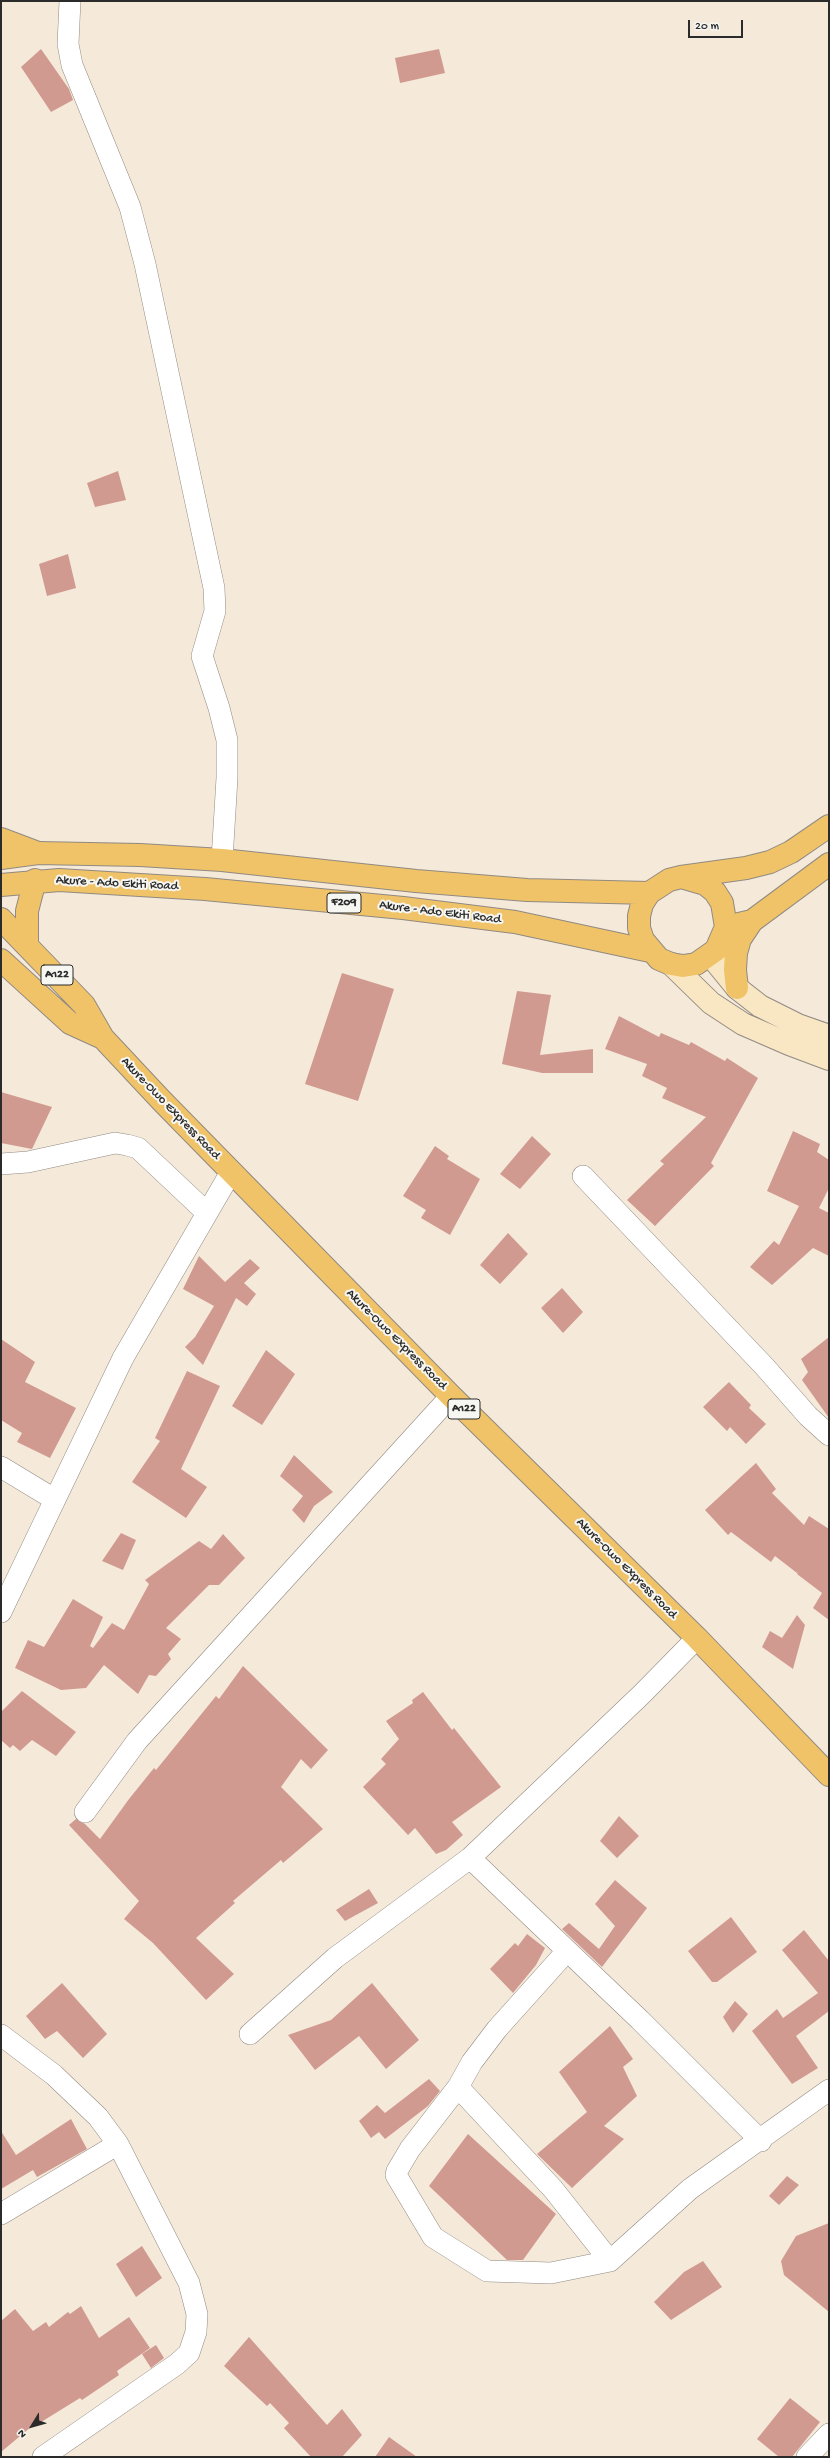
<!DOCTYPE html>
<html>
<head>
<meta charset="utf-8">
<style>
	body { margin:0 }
	#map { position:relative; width:830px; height:2458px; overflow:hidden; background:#f5e9da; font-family:"Gochi Hand",sans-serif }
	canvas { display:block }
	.frame { position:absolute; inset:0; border:2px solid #2b2b2b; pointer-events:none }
	.north { position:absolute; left:12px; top:2406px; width:40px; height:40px; -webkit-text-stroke:3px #f6f6f2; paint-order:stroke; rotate:233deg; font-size:11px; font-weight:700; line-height:16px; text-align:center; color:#2b2b2b }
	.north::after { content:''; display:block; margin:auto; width:14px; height:18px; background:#2b2b2b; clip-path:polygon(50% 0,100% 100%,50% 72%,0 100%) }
	.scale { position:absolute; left:688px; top:20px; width:55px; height:18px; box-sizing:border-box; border:2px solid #2b2b2b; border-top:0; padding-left:5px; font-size:12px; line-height:14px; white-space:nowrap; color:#2b2b2b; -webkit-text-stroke:3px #f6f6f2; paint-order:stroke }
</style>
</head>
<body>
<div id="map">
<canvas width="830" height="2458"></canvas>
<div class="frame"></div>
<div class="north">N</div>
<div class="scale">20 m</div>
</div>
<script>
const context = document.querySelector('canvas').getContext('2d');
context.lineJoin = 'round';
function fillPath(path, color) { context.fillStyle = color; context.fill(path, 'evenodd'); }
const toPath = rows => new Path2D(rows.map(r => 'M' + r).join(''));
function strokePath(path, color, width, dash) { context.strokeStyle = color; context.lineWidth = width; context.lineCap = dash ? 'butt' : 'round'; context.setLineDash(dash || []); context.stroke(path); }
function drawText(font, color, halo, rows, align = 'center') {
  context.font = font + ' "Gochi Hand",sans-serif'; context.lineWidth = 4; context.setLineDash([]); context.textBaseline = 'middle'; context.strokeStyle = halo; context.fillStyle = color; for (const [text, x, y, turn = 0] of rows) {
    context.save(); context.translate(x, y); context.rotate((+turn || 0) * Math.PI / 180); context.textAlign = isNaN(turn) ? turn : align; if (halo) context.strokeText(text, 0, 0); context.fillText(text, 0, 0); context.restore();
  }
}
fillPath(toPath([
	[41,49,69,89,73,100,51,112,21,67],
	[439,49,445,73,400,83,395,58],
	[118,471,126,500,95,507,87,483],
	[68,554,76,588,47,596,39,564],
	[342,973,394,989,358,1101,305,1084],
	[517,991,551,995,540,1055,593,1049,593,1073,542,1073,502,1064],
	[619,1016,659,1037,661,1033,689,1045,691,1042,725,1061,727,1058,758,1078,711,1163,714,1166,655,1226,627,1200,664,1164,660,1161,706,1117,662,1098,667,1088,642,1076,647,1064,605,1049],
	[1,1092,52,1107,32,1149,1,1143],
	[793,1131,820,1144,817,1152,829,1160,829,1188,819,1208,829,1213,829,1256,813,1248,772,1285,750,1267,774,1241,779,1245,799,1206,767,1191],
	[532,1136,551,1154,520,1189,500,1174],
	[435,1146,449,1156,447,1159,480,1179,450,1235,421,1218,426,1210,403,1196],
	[508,1233,528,1254,500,1284,480,1265],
	[199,1256,225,1282,250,1259,260,1268,244,1283,256,1294,247,1306,236,1298,203,1365,185,1347,195,1337,214,1306,183,1289],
	[562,1288,583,1312,563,1333,541,1308],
	[829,1337,829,1418,802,1380,808,1372,801,1359],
	[1,1339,35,1362,25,1382,76,1408,50,1458,17,1442,22,1433,1,1420],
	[266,1350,295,1374,262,1425,232,1406],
	[187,1371,220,1386,181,1469,207,1487,186,1518,132,1482,160,1441,155,1438],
	[729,1382,751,1405,749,1408,766,1424,746,1444,730,1427,727,1431,703,1407],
	[294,1455,333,1492,314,1506,304,1523,292,1510,303,1496,280,1476],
	[756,1463,776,1489,772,1493,804,1525,809,1516,829,1529,829,1620,813,1608,822,1593,797,1574,798,1572,797,1573,775,1556,771,1562,731,1532,728,1535,705,1510],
	[121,1533,136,1540,123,1570,102,1561],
	[223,1534,245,1558,219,1585,209,1585,166,1628,181,1639,168,1654,171,1659,156,1676,149,1675,138,1694,104,1665,86,1688,61,1690,15,1668,28,1640,44,1647,73,1599,103,1617,90,1646,93,1648,112,1623,124,1630,149,1584,145,1580,199,1541,211,1549],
	[797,1615,805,1625,793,1669,762,1647,770,1631,782,1638],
	[243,1666,328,1750,311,1769,301,1759,281,1787,323,1829,283,1863,281,1860,233,1901,235,1903,196,1938,234,1974,206,2000,153,1943,124,1919,139,1901,69,1825,76,1819,85,1824,100,1839,129,1799,154,1768,156,1770,216,1696,219,1699],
	[22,1691,76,1732,56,1756,32,1740,20,1751,13,1745,10,1748,1,1740,1,1712],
	[423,1692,452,1730,454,1728,501,1787,452,1822,463,1835,446,1850,436,1854,415,1828,408,1835,363,1787,386,1764,381,1759,399,1739,386,1721,413,1703,412,1700],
	[619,1816,639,1836,617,1858,600,1841],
	[615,1880,647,1908,602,1967,562,1929,569,1923,599,1949,615,1926,595,1904],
	[369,1889,378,1903,345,1921,336,1910],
	[731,1917,757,1952,717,1982,712,1982,688,1951],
	[804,1930,829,1961,829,2011,796,2036,818,2068,792,2084,752,2031,777,2009,783,2018,818,1993,782,1950],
	[527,1934,545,1948,536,1965,513,1993,490,1969,515,1943,518,1946],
	[62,1983,107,2034,83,2058,57,2031,45,2039,26,2016],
	[372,1983,419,2040,386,2069,359,2036,315,2070,288,2035,331,2020],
	[735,2001,748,2014,733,2033,723,2017],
	[610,2026,633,2059,623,2067,637,2096,604,2126,624,2139,572,2188,537,2154,587,2112,559,2072],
	[429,2079,440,2091,428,2106,385,2139,379,2132,371,2138,359,2121,377,2105,385,2113],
	[71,2119,87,2149,37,2177,33,2170,1,2189,1,2131,16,2155],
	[468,2134,556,2214,523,2260,507,2260,429,2186],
	[787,2176,799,2185,779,2205,769,2196],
	[829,2223,829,2312,784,2275,781,2261,796,2236],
	[142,2246,162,2278,136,2297,116,2264],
	[703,2261,722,2287,671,2320,654,2302,684,2272],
	[81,2306,99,2338,129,2317,150,2348,117,2371,119,2375,82,2400,80,2398,38,2424,37,2422,1,2452,1,2321,15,2309,33,2331,46,2322,49,2327,68,2312,70,2314],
	[249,2337,327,2425,342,2409,362,2435,342,2457,311,2457,284,2428,289,2423,270,2403,267,2406,224,2366],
	[156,2345,164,2358,151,2368,142,2354],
	[790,2398,820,2422,792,2457,779,2457,757,2439],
	[389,2437,417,2457,375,2457]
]), '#d19a90');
const street = toPath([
	[70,1,68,44,72,65,130,207,145,264,214,588,215,611,202,656,219,708,227,740,227,778,222,860],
	[1,1164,28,1162,115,1143,127,1145,138,1148,207,1213],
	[583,1176,764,1366,808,1416,829,1435],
	[1,1467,54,1499],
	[1,1612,123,1358,231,1172],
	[85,1812,137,1741,451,1396],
	[470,1858,640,2020,761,2141],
	[567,1951,497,2029,472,2062,458,2087,410,2149,397,2171,396,2175,433,2237,487,2271,551,2273,610,2261,690,2189,829,2090],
	[250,2034,335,1958,470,1858,642,1694,697,1638],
	[1,2035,54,2075,98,2117,118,2144,189,2283,197,2314,196,2332,189,2353,177,2364,43,2457],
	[458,2087,553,2189,610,2261],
	[1,2214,118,2144],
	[807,2457,829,2434]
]);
const secondary = toPath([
	[710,955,737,988,760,1006,798,1025,829,1036],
	[671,964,711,1003,743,1024,789,1044,829,1059]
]);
const primary = toPath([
	[1,858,38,853,140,855,222,860,416,881,527,890,649,893],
	[681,877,705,884,715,892,722,903,726,927,716,950,696,964,683,966,671,964,659,959,643,940,639,928,639,916,642,904,649,893,669,880,681,877,746,868,770,862,791,852,829,826],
	[1,885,59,880,205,889,403,908,515,922,650,951],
	[726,927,752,921,829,864],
	[737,988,735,970,736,953,740,939,752,921]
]);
const highway = toPath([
	[1,839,38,853],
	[1,919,84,1005,103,1038,161,1100,451,1396,697,1638,829,1775],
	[27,944,27,911,35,880],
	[1,960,70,1023,103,1038]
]);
strokePath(street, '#908a82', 22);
strokePath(secondary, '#908a82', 24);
strokePath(primary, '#908a82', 24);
strokePath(highway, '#908a82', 24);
strokePath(street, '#fff', 21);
strokePath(secondary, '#f9e7c3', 22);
strokePath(primary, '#f0c369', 22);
strokePath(highway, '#f0c369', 22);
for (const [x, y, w] of [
	[344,903,34],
	[57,975,32],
	[464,1409,32]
]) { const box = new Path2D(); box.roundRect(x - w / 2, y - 10, w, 20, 3); context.fillStyle = '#f6f6f2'; context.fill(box); strokePath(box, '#2b2b2b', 1); }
drawText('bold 12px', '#2b2b2b', null, [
	["F209",344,903],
	["A122",57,975],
	["A122",464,1409]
]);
drawText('13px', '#2b2b2b', '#f6f6f2', [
	["Akure - Ado Ekiti Road",117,884,3],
	["Akure - Ado Ekiti Road",440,913,7],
	["Akure-Owo Express Road",170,1109,46],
	["Akure-Owo Express Road",396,1340,45],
	["Akure-Owo Express Road",626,1569,45]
]);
</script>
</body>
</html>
